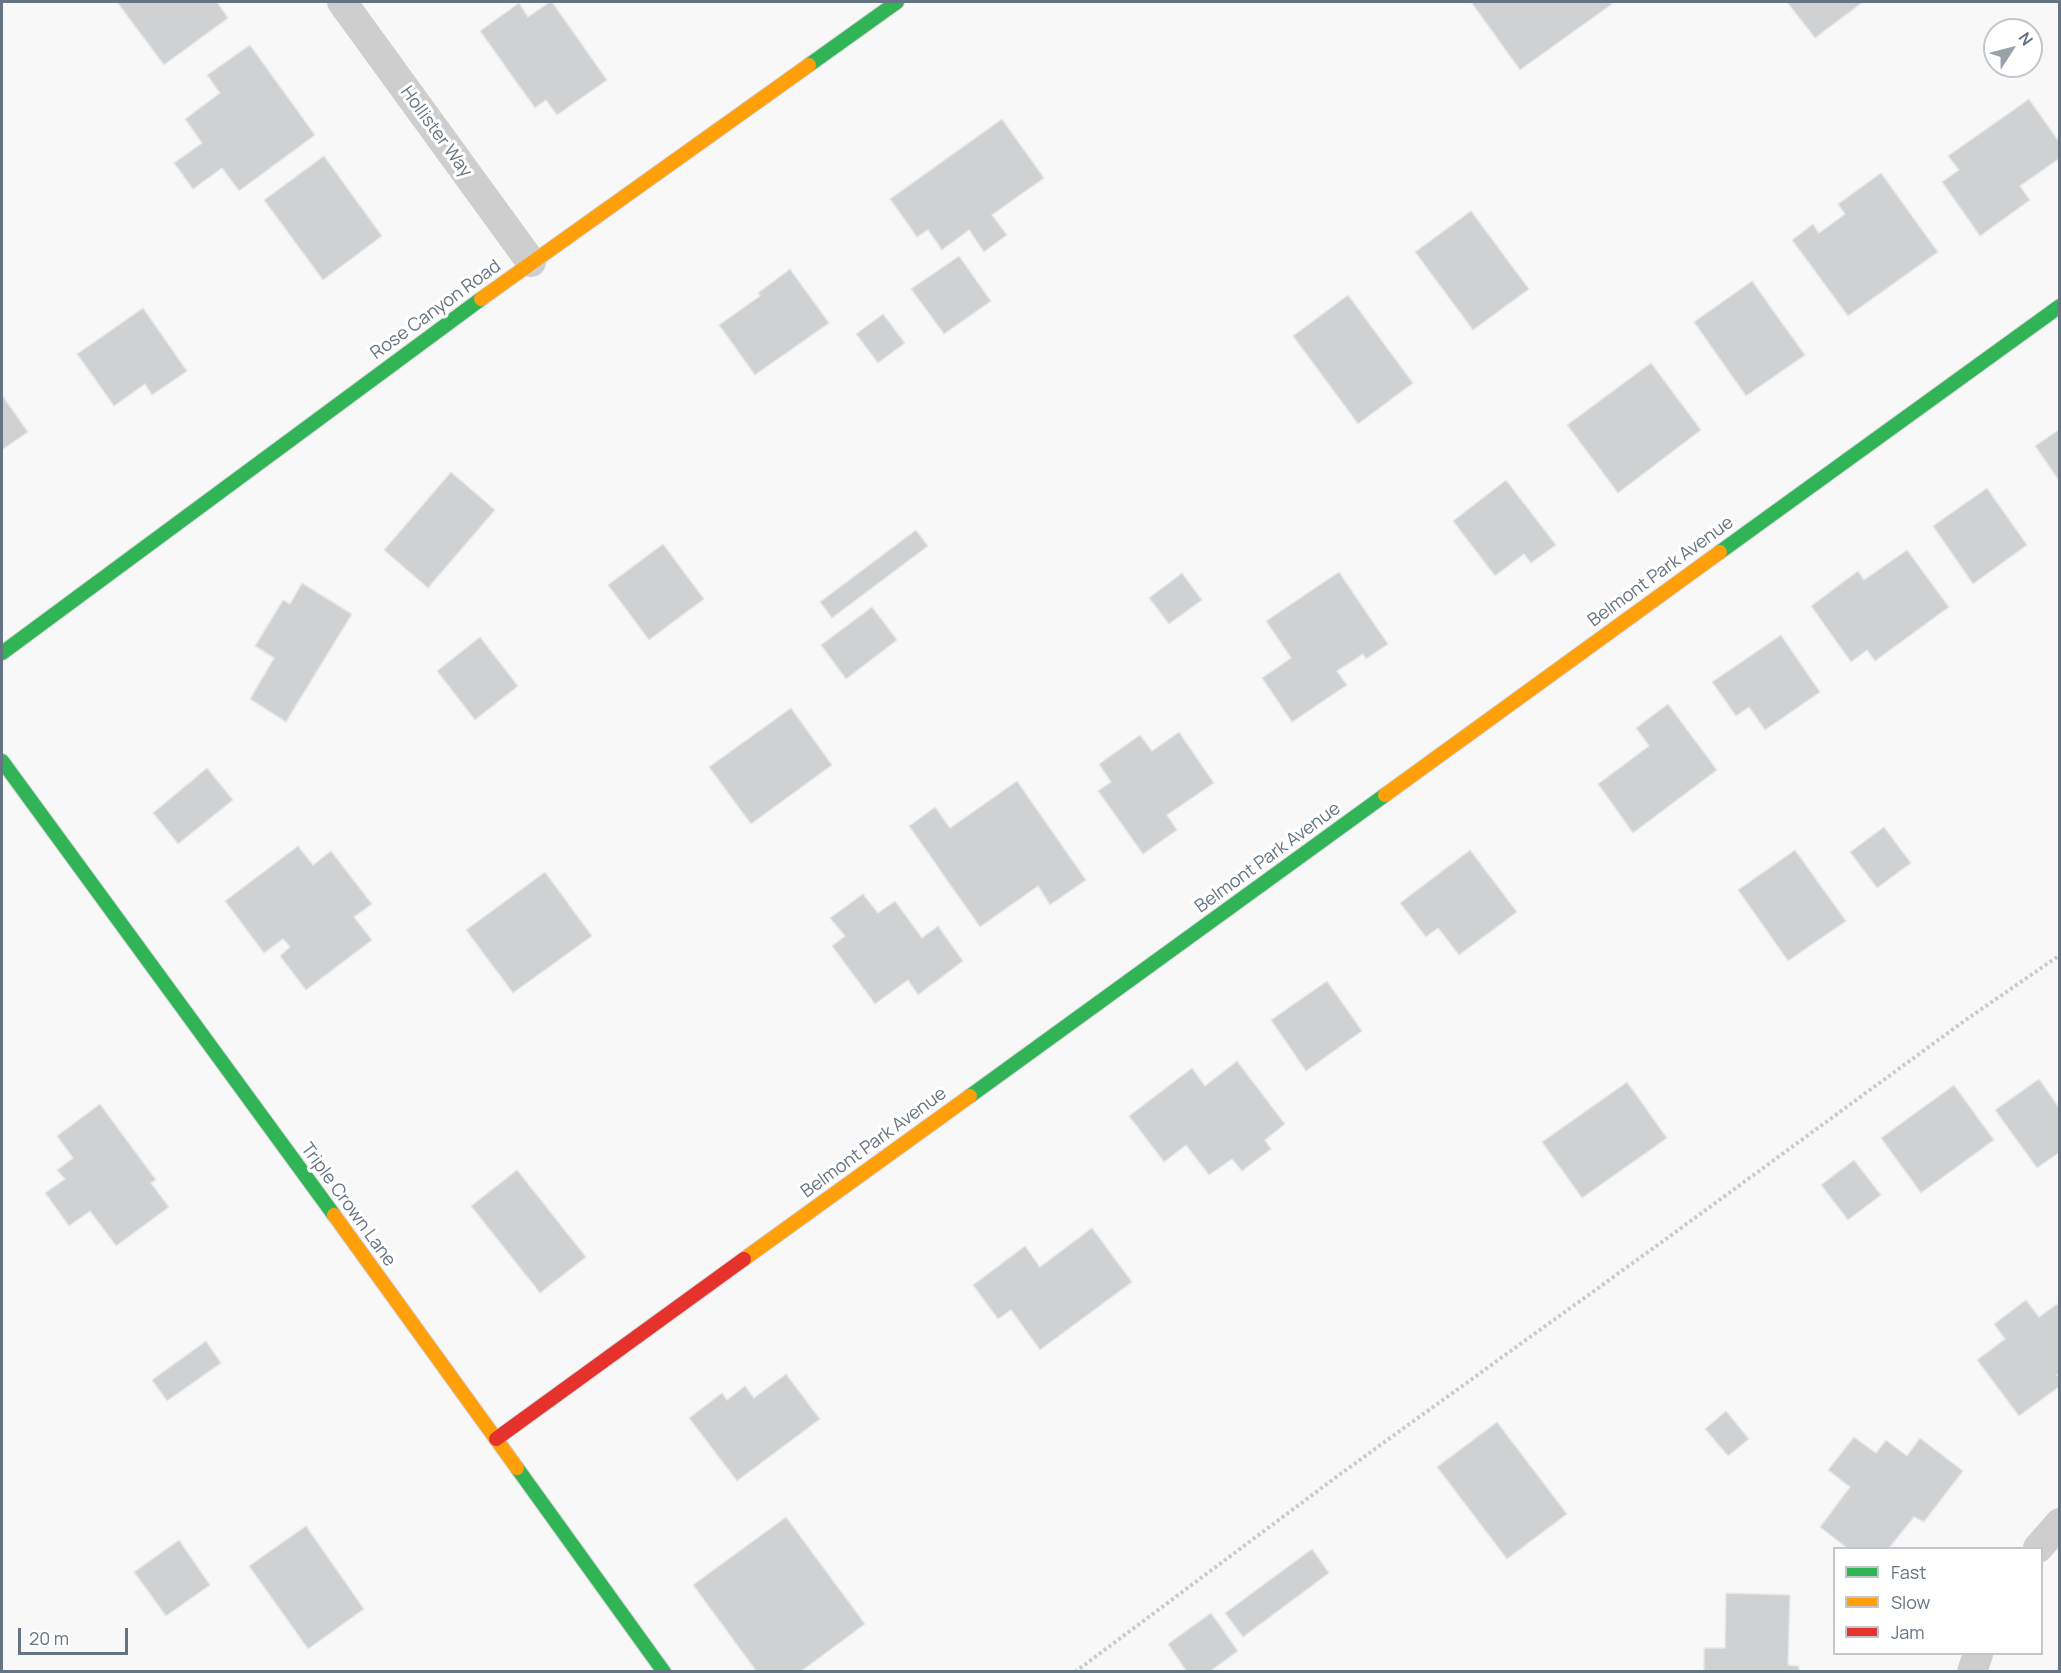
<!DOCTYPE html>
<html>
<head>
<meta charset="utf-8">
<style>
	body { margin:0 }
	#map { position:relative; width:2061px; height:1673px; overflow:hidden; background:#f8f8f8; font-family:Manrope,sans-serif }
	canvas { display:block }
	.frame { position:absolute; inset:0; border:3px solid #657482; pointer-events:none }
	.legend { position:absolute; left:1833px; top:1547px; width:210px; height:108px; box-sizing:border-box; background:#fff; border:2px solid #c1c7cd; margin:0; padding:8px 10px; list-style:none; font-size:18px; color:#657482 }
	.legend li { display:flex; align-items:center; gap:12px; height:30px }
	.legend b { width:30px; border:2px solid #c1c7cd }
	.north { position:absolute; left:1983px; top:18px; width:60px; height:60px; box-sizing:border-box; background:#fff; border:2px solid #c1c7cd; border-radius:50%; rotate:54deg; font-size:16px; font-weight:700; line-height:24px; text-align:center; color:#657482 }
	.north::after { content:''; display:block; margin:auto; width:21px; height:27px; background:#98a2ab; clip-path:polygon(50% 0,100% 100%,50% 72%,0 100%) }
	.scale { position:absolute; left:18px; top:1628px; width:110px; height:27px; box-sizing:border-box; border:3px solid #657482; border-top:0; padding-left:8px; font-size:18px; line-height:21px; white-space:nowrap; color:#657482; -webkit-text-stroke:4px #fff; paint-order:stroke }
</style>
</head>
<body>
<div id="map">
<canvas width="2061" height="1673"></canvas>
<div class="frame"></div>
<ul class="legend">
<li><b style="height:8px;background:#30b455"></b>Fast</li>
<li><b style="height:8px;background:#ff9f0a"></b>Slow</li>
<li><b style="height:8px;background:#e5322d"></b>Jam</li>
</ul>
<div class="north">N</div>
<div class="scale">20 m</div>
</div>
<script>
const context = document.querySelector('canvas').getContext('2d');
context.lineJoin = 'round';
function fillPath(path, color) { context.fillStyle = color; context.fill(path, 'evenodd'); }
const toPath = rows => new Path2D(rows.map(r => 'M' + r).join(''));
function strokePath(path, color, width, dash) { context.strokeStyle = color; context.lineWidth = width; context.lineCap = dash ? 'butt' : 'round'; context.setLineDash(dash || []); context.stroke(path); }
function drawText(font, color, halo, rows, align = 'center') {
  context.font = font + ' Manrope,sans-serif'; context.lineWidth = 6; context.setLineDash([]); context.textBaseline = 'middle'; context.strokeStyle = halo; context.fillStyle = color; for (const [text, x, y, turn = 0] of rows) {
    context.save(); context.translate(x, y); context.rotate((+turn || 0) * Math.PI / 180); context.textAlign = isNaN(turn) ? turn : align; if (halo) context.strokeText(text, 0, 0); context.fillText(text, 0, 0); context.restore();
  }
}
const building = toPath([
	[117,2,217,2,228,18,164,65,117,2],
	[550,2,552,2,607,80,557,115,546,100,535,108,480,31,519,3,528,17,550,2],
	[1471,2,1610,2,1612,4,1520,70,1471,2],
	[1787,2,1863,2,1815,38,1787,2],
	[250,45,315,135,239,191,222,168,193,189,174,163,202,143,185,119,220,93,207,75,250,45],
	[2029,99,2060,143,2060,158,2020,186,2030,200,1980,236,1942,182,1959,170,1948,156,2029,99],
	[1002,119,1044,178,992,215,1007,235,984,252,969,230,942,250,928,230,917,237,890,199,1002,119],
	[324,156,382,236,323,280,264,200,324,156],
	[1881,173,1938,252,1848,316,1792,240,1813,224,1819,233,1845,214,1838,204,1881,173],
	[1471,211,1529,289,1473,330,1415,252,1471,211],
	[959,256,991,301,944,334,911,289,959,256],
	[790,269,829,323,755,375,719,325,760,296,758,293,790,269],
	[1752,281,1805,355,1746,396,1694,322,1752,281],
	[1348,295,1413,383,1358,424,1293,336,1348,295],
	[143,308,187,371,152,395,145,384,114,406,77,354,143,308],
	[883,314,905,343,878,363,856,334,883,314],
	[1651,363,1701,430,1618,493,1567,425,1651,363],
	[2,395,28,432,2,450,2,395],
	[2060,429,2060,482,2035,446,2060,429],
	[451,472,495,510,428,588,384,550,451,472],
	[1506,480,1556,545,1531,563,1524,554,1495,576,1453,521,1506,480],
	[1987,488,2027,545,1973,584,1933,526,1987,488],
	[916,530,928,546,832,618,820,602,916,530],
	[663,544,704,599,649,640,608,585,663,544],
	[1907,550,1949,607,1875,661,1867,650,1851,662,1811,606,1858,571,1864,580,1907,550],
	[1339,572,1388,644,1366,659,1363,654,1337,671,1347,685,1292,722,1262,678,1291,658,1266,621,1339,572],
	[1182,573,1202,600,1169,624,1149,598,1182,573],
	[302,583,352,614,286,722,250,699,274,658,255,646,283,600,290,604,302,583],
	[872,607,897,640,846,679,821,645,872,607],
	[1781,635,1820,692,1765,730,1749,707,1736,716,1712,682,1781,635],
	[480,637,518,686,475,720,437,671,480,637],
	[1668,704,1717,770,1633,833,1598,784,1649,746,1636,728,1668,704],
	[791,708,832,765,751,824,709,767,791,708],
	[1179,732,1214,783,1167,815,1177,830,1143,854,1098,791,1111,782,1099,764,1140,735,1152,751,1179,732],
	[207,768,233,800,178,844,153,813,207,768],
	[1017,781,1086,880,1050,905,1038,886,980,927,909,826,935,807,950,828,1017,781],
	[1884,827,1911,863,1877,888,1850,852,1884,827],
	[298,846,313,865,331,851,372,904,354,917,372,940,306,990,280,956,290,947,283,939,264,953,225,901,298,846],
	[1470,850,1517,912,1459,955,1438,928,1426,937,1400,903,1470,850],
	[1795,850,1846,921,1788,961,1738,890,1795,850],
	[545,872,592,936,513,993,466,930,545,872],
	[863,894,878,913,895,901,922,938,938,926,963,961,918,995,908,980,875,1004,832,946,845,936,830,918,863,894],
	[1327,981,1362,1031,1306,1071,1271,1020,1327,981],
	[1237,1061,1285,1124,1265,1140,1271,1149,1242,1171,1232,1159,1209,1175,1186,1145,1164,1162,1129,1116,1192,1068,1205,1086,1237,1061],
	[2039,1079,2060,1109,2060,1152,2037,1168,1995,1110,2039,1079],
	[1627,1082,1667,1138,1582,1198,1542,1142,1627,1082],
	[1954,1085,1994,1140,1921,1193,1881,1138,1954,1085],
	[100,1104,156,1180,151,1183,169,1207,116,1246,90,1211,69,1226,45,1193,65,1179,57,1170,73,1158,57,1136,100,1104],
	[1854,1160,1881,1195,1848,1220,1821,1185,1854,1160],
	[517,1170,586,1257,540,1293,471,1206,517,1170],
	[1092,1228,1132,1282,1040,1350,1011,1310,998,1319,973,1285,1025,1246,1040,1267,1092,1228],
	[2026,1300,2039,1317,2057,1304,2060,1307,2060,1373,2057,1375,2060,1378,2060,1386,2019,1416,1977,1360,2005,1339,1994,1324,2026,1300],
	[206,1341,221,1363,167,1401,152,1380,206,1341],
	[786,1374,820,1419,737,1481,689,1418,722,1393,727,1400,745,1386,754,1398,786,1374],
	[1726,1411,1749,1439,1728,1456,1705,1429,1726,1411],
	[1497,1422,1567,1514,1507,1559,1437,1467,1497,1422],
	[1854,1437,1876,1453,1886,1440,1907,1456,1920,1438,1963,1471,1924,1522,1914,1517,1889,1548,1847,1548,1820,1527,1850,1487,1828,1470,1854,1437],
	[786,1517,865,1624,800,1672,757,1672,693,1585,786,1517],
	[306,1526,364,1609,308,1649,249,1566,306,1526],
	[179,1540,210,1585,166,1616,134,1572,179,1540],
	[1312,1549,1329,1573,1243,1637,1225,1613,1312,1549],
	[1726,1593,1790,1595,1788,1665,1799,1666,1799,1672,1704,1672,1704,1648,1725,1648,1726,1593],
	[1211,1613,1238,1651,1209,1672,1187,1672,1168,1644,1211,1613]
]);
fillPath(building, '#cfd1d2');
strokePath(building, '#e8e8e8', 1.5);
const fast = toPath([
	[809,65,897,2],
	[1720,552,2060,306],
	[2,653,481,299],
	[2,761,334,1215],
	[970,1096,1385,795],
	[517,1468,664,1672]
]);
const slow = toPath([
	[481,299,809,65],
	[1385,795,1720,552],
	[334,1215,517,1468],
	[744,1259,970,1096]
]);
const jam = toPath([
	[496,1439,744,1259]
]);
strokePath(fast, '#d5d6d7', 16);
strokePath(slow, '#d5d6d7', 16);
strokePath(jam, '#d5d6d7', 16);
strokePath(toPath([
	[1075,1672,1343,1472,1666,1239,1967,1019,2060,955]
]), '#cacbcd', 4, [3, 3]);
strokePath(toPath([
	[342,2,531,262],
	[2038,1548,2060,1523],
	[1972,1672,1978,1654]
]), '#cececf', 30);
strokePath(fast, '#30b455', 14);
strokePath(slow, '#ff9f0a', 14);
strokePath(jam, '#e5322d', 14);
drawText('18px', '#657482', '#fff', [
	["Hollister Way",436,132,54],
	["Rose Canyon Road",436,310,-36],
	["Belmont Park Avenue",1661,572,-36],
	["Belmont Park Avenue",1268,858,-36],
	["Belmont Park Avenue",874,1143,-36],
	["Triple Crown Lane",348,1205,54]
]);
</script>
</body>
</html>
